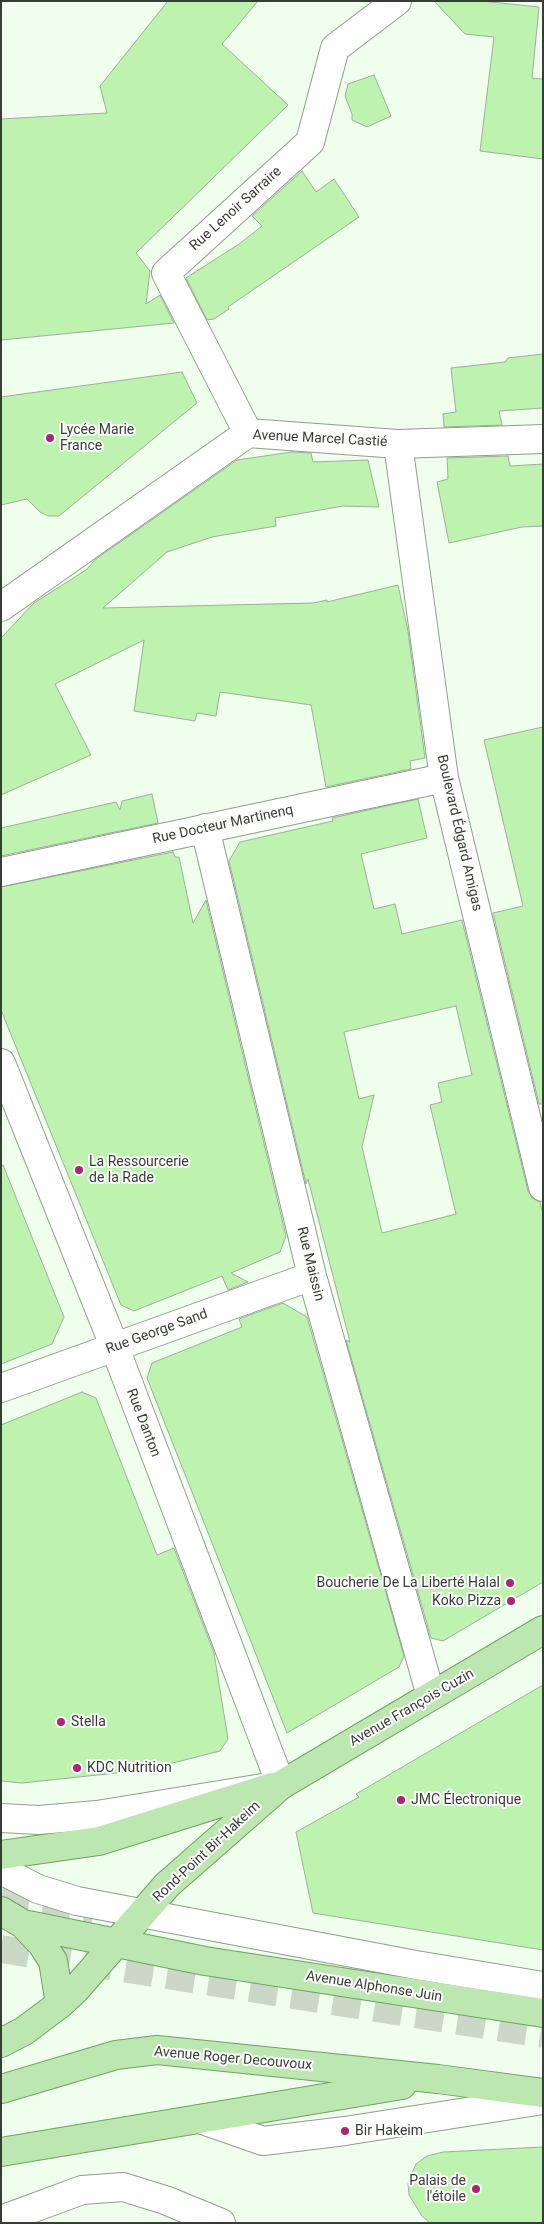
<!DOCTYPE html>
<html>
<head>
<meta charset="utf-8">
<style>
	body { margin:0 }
	#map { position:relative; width:544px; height:2224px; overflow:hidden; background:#f0ffed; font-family:Roboto,sans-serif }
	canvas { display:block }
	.frame { position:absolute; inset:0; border:2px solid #363d34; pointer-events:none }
</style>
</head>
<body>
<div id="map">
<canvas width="544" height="2224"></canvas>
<div class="frame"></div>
</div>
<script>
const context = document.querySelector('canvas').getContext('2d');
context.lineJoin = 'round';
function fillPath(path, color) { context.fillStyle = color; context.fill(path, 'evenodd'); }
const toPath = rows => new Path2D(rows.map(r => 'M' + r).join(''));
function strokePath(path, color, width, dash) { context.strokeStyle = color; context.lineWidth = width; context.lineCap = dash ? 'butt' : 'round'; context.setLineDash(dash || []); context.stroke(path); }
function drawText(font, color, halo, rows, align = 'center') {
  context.font = font + ' Roboto,sans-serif'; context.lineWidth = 4; context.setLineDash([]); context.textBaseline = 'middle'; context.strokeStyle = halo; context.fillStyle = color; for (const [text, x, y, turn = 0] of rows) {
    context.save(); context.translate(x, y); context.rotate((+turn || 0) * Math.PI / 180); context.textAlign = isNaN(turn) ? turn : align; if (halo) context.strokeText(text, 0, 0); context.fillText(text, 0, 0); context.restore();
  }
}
const building = toPath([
	[168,1,258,1,222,44,288,105,136,253,150,271,146,304,160,295,174,323,1,340,1,119,107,113,100,86,168,1],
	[434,1,481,1,539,7,532,78,543,79,543,159,480,151,494,37,465,34,434,1],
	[374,75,391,116,367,127,352,120,352,114,345,96,348,84,374,75],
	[302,171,316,192,334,179,359,217,228,307,229,309,214,319,207,320,186,278,239,244,262,226,252,216,302,171],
	[543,354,543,408,499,411,502,425,444,427,443,414,456,412,451,368,505,362,508,358,543,354],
	[182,372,197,403,59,516,48,516,40,512,27,499,1,505,1,397,182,372],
	[292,452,311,453,313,462,368,460,379,507,343,506,275,518,276,526,212,537,167,552,103,608,313,603,327,600,327,602,398,585,408,631,425,758,410,761,411,769,326,787,311,705,220,692,216,716,197,713,195,721,134,711,144,640,55,684,91,755,1,795,1,638,34,603,86,570,96,559,237,460,292,452],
	[508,456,510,466,543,464,543,526,522,527,449,543,437,482,448,479,447,458,508,456],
	[543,727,543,1104,539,1104,493,913,523,906,484,740,543,727],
	[152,794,158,823,1,856,1,828,116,802,120,810,122,801,152,794],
	[418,799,427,838,361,854,374,909,395,904,402,934,462,920,528,1191,532,1198,540,1202,543,1214,543,1582,443,1641,431,1638,346,1340,350,1342,308,1179,306,1184,229,861,240,842,333,821,332,818,418,799],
	[456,1006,472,1075,438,1083,442,1102,430,1105,456,1214,382,1233,362,1147,374,1095,359,1099,344,1032,456,1006],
	[173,852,175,857,179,857,193,923,206,900,286,1236,280,1252,231,1273,248,1282,228,1290,222,1276,134,1311,121,1305,1,1010,1,887,173,852],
	[1,1165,3,1165,64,1317,52,1344,1,1364,1,1165],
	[283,1303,307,1317,404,1656,399,1667,287,1733,147,1378,152,1363,242,1327,239,1319,283,1303],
	[82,1392,96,1398,157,1555,174,1548,214,1653,228,1739,220,1751,145,1770,22,1783,1,1781,1,1425,82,1392],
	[543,1685,543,1950,313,1913,296,1832,359,1797,356,1794,543,1685],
	[543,2147,543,2223,430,2223,422,2216,409,2195,408,2184,412,2173,416,2164,427,2156,443,2152,543,2147]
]);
fillPath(building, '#bdf3af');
strokePath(building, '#9dae99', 1);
strokePath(toPath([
	[1,1901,93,1914],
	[1,1949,543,2034]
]), '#cbd8c8', 28, [28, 14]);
const minor = toPath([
	[248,433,166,273,310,142,335,48,397,1],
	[398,444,444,778,543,1187],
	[1,607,248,433,398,444,543,439],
	[205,828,312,1276,431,1696],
	[1,872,444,778],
	[1,1063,115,1348,281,1785,97,1815,39,1820,1,1818],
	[1,1388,312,1276],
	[1,1870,38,1889,77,1901,416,1965,543,1986],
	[200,2119,263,2141,345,2131,543,2100],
	[1,2220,82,2190,123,2187,165,2200,221,2223]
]);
const major = toPath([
	[1,1855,99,1841,272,1787],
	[1,1911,23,1924,42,1944,53,1961,60,2004],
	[23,1924,205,1961,543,2013],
	[1,2043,24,2031,60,2004,75,1990,167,1885,281,1785,543,1630],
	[1,2089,116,2055,157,2050,438,2079,543,2093],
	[1,2152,402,2085]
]);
strokePath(minor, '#8e9f8a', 30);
strokePath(major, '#70a163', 30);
strokePath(minor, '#fff', 28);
strokePath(major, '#bce7b1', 28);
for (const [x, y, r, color] of [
	[50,438,5,"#a82673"],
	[79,1170,5,"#a82673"],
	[510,1583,5,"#a82673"],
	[511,1601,5,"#a82673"],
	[61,1722,5,"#a82673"],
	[77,1768,5,"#a82673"],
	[401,1800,5,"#a82673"],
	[345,2131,5,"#a82673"],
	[476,2189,5,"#a82673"]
]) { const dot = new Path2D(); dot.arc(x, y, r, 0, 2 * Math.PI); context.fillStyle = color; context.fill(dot); strokePath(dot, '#fff', 2); }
drawText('14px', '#363d34', '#fff', [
	["Rue Lenoir Sarraire",236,209,-42],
	["Avenue Marcel Castié",320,439,3],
	["Rue Docteur Martinenq",223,825,-12],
	["Boulevard Édgard Amigas",459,833,77],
	["Rue Maissin",310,1264,76],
	["Rue George Sand",157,1332,-20],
	["Rue Danton",143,1423,69],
	["Avenue François Cuzin",412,1708,-30],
	["Rond-Point Bir-Hakeim",207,1852,-43],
	["Avenue Alphonse Juin",374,1987,9],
	["Avenue Roger Decouvoux",233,2059,5]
]);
drawText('14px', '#363d34', '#fff', [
	["Lycée Marie",60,430],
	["France",60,446],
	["La Ressourcerie",89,1162],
	["de la Rade",89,1178],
	["Boucherie De La Liberté Halal",500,1583,"right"],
	["Koko Pizza",501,1601,"right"],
	["Stella",71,1722],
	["KDC Nutrition",87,1768],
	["JMC Électronique",411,1800],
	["Bir Hakeim",355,2131],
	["Palais de",466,2181,"right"],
	["l'étoile",466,2197,"right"]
], 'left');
</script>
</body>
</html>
